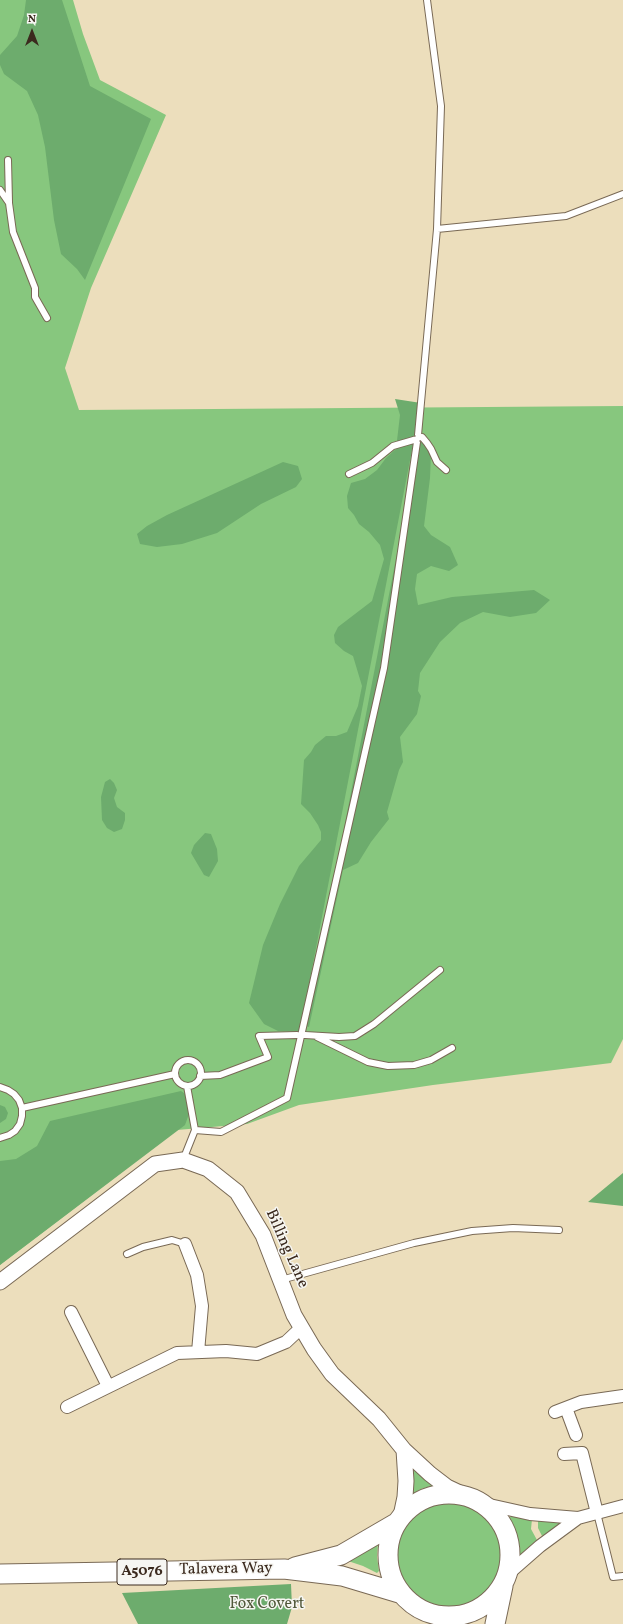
<!DOCTYPE html>
<html>
<head>
<meta charset="utf-8">
<style>
	body { margin:0 }
	#map { position:relative; width:623px; height:1624px; overflow:hidden; background:#ecdebc; font-family:Vollkorn,serif }
	canvas { display:block }
	.north { position:absolute; left:12px; top:12px; width:40px; height:40px; -webkit-text-stroke:3px #f6f6f2; paint-order:stroke; rotate:0deg; font-size:11px; font-weight:700; line-height:16px; text-align:center; color:#3b2a1e }
	.north::after { content:''; display:block; margin:auto; width:14px; height:18px; background:#3b2a1e; clip-path:polygon(50% 0,100% 100%,50% 72%,0 100%) }
</style>
</head>
<body>
<div id="map">
<canvas width="623" height="1624"></canvas>
<div class="north">N</div>
</div>
<script>
const context = document.querySelector('canvas').getContext('2d');
context.lineJoin = 'round';
function fillPath(path, color) { context.fillStyle = color; context.fill(path, 'evenodd'); }
const toPath = rows => new Path2D(rows.map(r => 'M' + r).join(''));
function strokePath(path, color, width, dash) { context.strokeStyle = color; context.lineWidth = width; context.lineCap = dash ? 'butt' : 'round'; context.setLineDash(dash || []); context.stroke(path); }
function drawText(font, color, halo, rows, align = 'center') {
  context.font = font + ' Vollkorn,serif'; context.lineWidth = 3; context.setLineDash([]); context.textBaseline = 'middle'; context.strokeStyle = halo; context.fillStyle = color; for (const [text, x, y, turn = 0] of rows) {
    context.save(); context.translate(x, y); context.rotate((+turn || 0) * Math.PI / 180); context.textAlign = isNaN(turn) ? turn : align; if (halo) context.strokeText(text, 0, 0); context.fillText(text, 0, 0); context.restore();
  }
}
fillPath(toPath([
	[0,0,73,0,83,34,100,80,166,115,91,288,65,368,79,410,623,406,623,1039,611,1063,433,1085,299,1105,247,1124,177,1130,0,1265],
	[412,1461,438,1484,421,1489,412,1494],
	'395 1554a53 53 0 1 1 106 0a53 53 0 1 1-106 0Z',
	[511,1516,532,1519,531,1529,537,1540,521,1554,519,1554,517,1536,509,1518],
	[538,1520,558,1520,560,1525,542,1536,538,1528],
	[378,1543,377,1557,379,1571,377,1573,363,1566,348,1561]
]), '#87c77e');
fillPath(toPath([
	[26,0,62,0,90,86,151,119,85,280,77,269,61,254,54,220,45,147,38,115,27,91,4,74,0,65,0,55,17,36,24,15],
	[395,399,421,403,300,1031,278,1031,264,1024,249,1003,263,945,280,904,299,866,321,840,321,832,318,825,310,813,301,804,304,760,311,752,315,745,326,736,336,736,347,732,358,706,362,686,353,656,344,651,335,643,334,635,338,627,372,601,384,559,380,545,369,532,359,524,354,515,348,508,347,496,351,483,365,479,377,470,386,458,396,449,400,415],
	[422,442,431,454,430,478,424,526,431,535,450,547,458,565,449,571,431,566,417,574,415,589,418,605,452,597,534,590,550,600,536,613,510,617,483,612,460,623,440,642,420,673,418,691,421,696,417,714,400,737,403,762,399,770,387,812,389,819,371,842,358,863,343,870,309,1027,306,1026,418,444],
	[283,462,298,466,302,479,296,487,261,504,217,533,182,544,157,547,140,544,137,534,147,526,167,515],
	[110,779,114,783,117,790,114,798,117,807,125,813,125,820,122,829,114,832,107,828,102,820,101,797,105,782],
	[205,833,211,834,217,849,218,861,209,877,204,875,191,853,194,845],
	[181,1091,194,1100,185,1125,0,1265,0,1161,16,1159,37,1146,50,1121],
	[0,1105,5,1107,8,1113,6,1119,0,1123],
	[623,1173,623,1206,588,1202],
	[291,1584,292,1607,287,1624,138,1624,122,1593]
]), '#6dac6d');
const service = toPath([
	[8,160,9,202],
	[0,190,9,203,13,232,35,288,35,297,47,318],
	[437,229,566,216,623,194],
	[418,438,422,437,427,443,431,449,437,462,446,470],
	[349,474,372,463,393,446,417,439],
	[305,1035,339,1037,355,1036,374,1024,440,970],
	[317,1037,368,1062,388,1066,414,1065,431,1060,452,1048],
	'175 1073a13 13 0 1 1 26 0a13 13 0 1 1-26 0Z',
	[200,1076,220,1075,268,1057,259,1036,297,1035],
	[0,1087,8,1090,14,1094,19,1100,22,1108,22,1116,20,1124,15,1131,9,1135,0,1138],
	[22,1108,175,1074],
	[195,1130,221,1132,287,1098,384,668,418,435,437,229,441,106,427,0],
	[183,1160,195,1130,187,1086],
	[127,1254,143,1247,172,1240,185,1244],
	[281,1280,414,1243,472,1231,513,1228,559,1230],
	[597,1513,613,1577,623,1576]
]);
const minor = toPath([
	[185,1244,197,1275,202,1306,198,1352],
	[71,1312,108,1386],
	[67,1407,177,1353,226,1351,257,1354,286,1342,302,1327],
	[566,1408,576,1435],
	[555,1412,581,1402,623,1396],
	[564,1454,582,1453,597,1513],
	[485,1504,530,1514,578,1518,623,1506],
	[508,1574,540,1546,578,1518]
]);
const tertiary = toPath([
	[0,1282,155,1164,183,1160,208,1169,237,1192,263,1235,294,1315,314,1349,332,1374,379,1419,404,1450,430,1474,447,1487,466,1496],
	[401,1516,405,1497,406,1481,404,1450]
]);
const primary = toPath([
	'388 1555a61 61 0 1 1 122 0a61 61 0 1 1-122 0Z',
	[295,1567,341,1555,396,1523],
	[0,1574,284,1569,342,1576,402,1594],
	[495,1624,503,1586]
]);
strokePath(service, '#796955', 8);
strokePath(minor, '#796955', 14);
strokePath(tertiary, '#796955', 17);
strokePath(primary, '#796955', 21);
strokePath(service, '#fff', 6);
strokePath(minor, '#fff', 12);
strokePath(tertiary, '#fff', 15);
strokePath(primary, '#fff', 19);
const serviceBridge = toPath([
	[417,439,418,438]
]);
strokePath(serviceBridge, '#796955', 8, []);
strokePath(serviceBridge, '#fff', 6);
for (const [x, y, w] of [
	[142,1572,50]
]) { const box = new Path2D(); box.roundRect(x - w / 2, y - 13, w, 26, 3); context.fillStyle = '#f6f6f2'; context.fill(box); strokePath(box, '#3b2a1e', 1); }
drawText('bold 15px', '#3b2a1e', null, [
	["A5076",142,1572]
]);
drawText('16px', '#3b2a1e', '#f6f6f2', [
	["Billing Lane",286,1249,66],
	["Talavera Way",226,1570,-1]
]);
drawText('16px', '#52593b', '#f6f6f2', [
	["Fox Covert",267,1605]
]);
</script>
</body>
</html>
